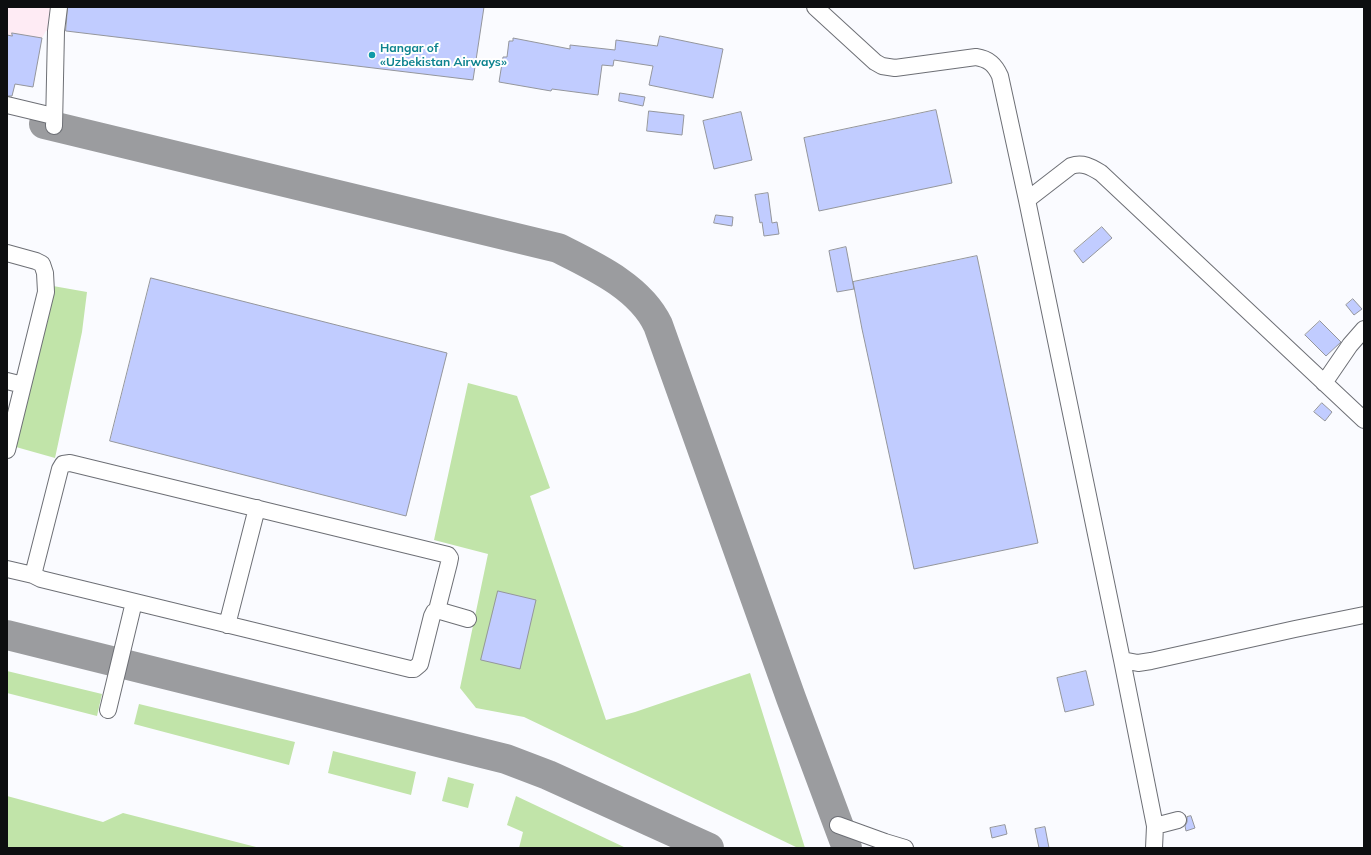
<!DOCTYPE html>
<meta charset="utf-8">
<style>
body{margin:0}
#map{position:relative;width:1371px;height:855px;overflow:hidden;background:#fafbff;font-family:Mulish,sans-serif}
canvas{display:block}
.frame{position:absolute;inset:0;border:8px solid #0d0e10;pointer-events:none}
</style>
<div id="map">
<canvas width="1371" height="855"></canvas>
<div class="frame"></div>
</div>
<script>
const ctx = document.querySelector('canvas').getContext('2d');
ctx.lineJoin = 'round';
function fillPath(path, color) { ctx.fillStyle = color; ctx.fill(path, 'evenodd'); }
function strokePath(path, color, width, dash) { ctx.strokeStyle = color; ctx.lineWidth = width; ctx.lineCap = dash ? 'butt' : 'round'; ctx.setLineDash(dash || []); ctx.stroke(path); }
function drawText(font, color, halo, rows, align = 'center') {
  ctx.font = font + ' Mulish,sans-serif'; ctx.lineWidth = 4; ctx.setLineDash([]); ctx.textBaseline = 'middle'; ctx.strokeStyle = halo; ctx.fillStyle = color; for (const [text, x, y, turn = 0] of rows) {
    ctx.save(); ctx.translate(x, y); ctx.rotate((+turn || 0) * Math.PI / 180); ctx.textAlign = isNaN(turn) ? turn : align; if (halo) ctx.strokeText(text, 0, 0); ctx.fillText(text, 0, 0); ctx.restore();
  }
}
fillPath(new Path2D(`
 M7 7H66L60 30 46 31 42 38 33 87 15 84 7 86Z`), '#feebf4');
fillPath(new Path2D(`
 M53 286 87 292 82 332 55 458 16 447Z
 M468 383 517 396 550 488 530 496 606 720 635 712 750 673 805 848H798L524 717 476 708 460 688 488 554 434 540Z
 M7 671 102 694 97 716 7 693Z
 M139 704 295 742 289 765 134 724Z
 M333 751 416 772 411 795 328 773Z
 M448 777 474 784 468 808 442 801Z
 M7 796 103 822 123 813 260 848H7Z
 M516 796 626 848H519L523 832 507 825Z`), '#c1e4a9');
strokePath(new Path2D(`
 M44 124 558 248C594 266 640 287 658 325L791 698 847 848
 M7 635 506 759 548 775 709 848`), '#9b9c9f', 30);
const building = new Path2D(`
 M68 7H484L473 80 66 31Z
 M12 33 42 38 33 87 15 84 12 96H7V35L12 36Z
 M660 36 723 49 713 98 649 85 653 66 614 60 613 66 602 65 598 95 552 89 551 91 499 82 503 57H507L509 41H513V38L570 49V45L615 50 616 40 657 46Z
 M620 93 645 97 643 106 619 101Z
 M936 110 952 183 819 211 804 138Z
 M649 111 684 115 682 135 647 131Z
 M741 112 752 160 714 169 703 121Z
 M768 193 772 223 777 222 779 234 764 236 762 222 760 223 755 195Z
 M716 215 733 217 732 226 714 223Z
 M1102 227 1112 238 1083 263 1074 251Z
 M846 247 854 289 837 292 829 251Z
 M977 256 1038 543 914 569 862 329 853 282Z
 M151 278 447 353 406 516 110 441Z
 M1353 299 1362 309 1354 315 1346 305Z
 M1320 321 1341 342 1326 356 1305 335Z
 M1322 403 1332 412 1325 421 1314 412Z
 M498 591 536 600 520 669 481 660Z
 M1086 671 1094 705 1065 712 1057 678Z
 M1191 816 1195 828 1186 831 1185 826 1187 822V817Z
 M1005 825 1007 834 992 838 990 828Z
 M1045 827 1049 848H1039L1035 829Z`);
fillPath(building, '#c1ccff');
strokePath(building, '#94969c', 1);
const minor = new Path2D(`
 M815 7 875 62 882 66 895 68 976 57C989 59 995 65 1000 76L1027 200 1122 660 1155 826 1154 848
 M7 105 53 116
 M54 126 56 31 59 7
 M1027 200 1071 166C1083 162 1091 167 1101 173L1364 420
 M7 253 36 261 42 264 45 273 46 292 7 450
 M7 381 23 385
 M1324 383 1350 345 1364 329
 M7 569 33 575 60 469 63 464 70 463 448 555 450 558 449 563 437 610 468 619
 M33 575 41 579 410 669H414L420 664 432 616 434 612 437 610
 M227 625 257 508
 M1122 660 1138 663 1151 661 1295 629 1364 615
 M108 710 134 602
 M838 825 885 842 905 848
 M1155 826 1178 820`);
strokePath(minor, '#6d6f75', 18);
strokePath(minor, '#fff', 16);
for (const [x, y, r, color] of [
 [372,55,4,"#0f9aa8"]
]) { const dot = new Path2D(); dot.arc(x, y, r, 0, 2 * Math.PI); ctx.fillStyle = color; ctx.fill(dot); strokePath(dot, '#fff', 1.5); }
drawText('bold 12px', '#0d838f', '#fff', [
 ["Hangar of",380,48],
 ["«Uzbekistan Airways»",380,62]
], 'left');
</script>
